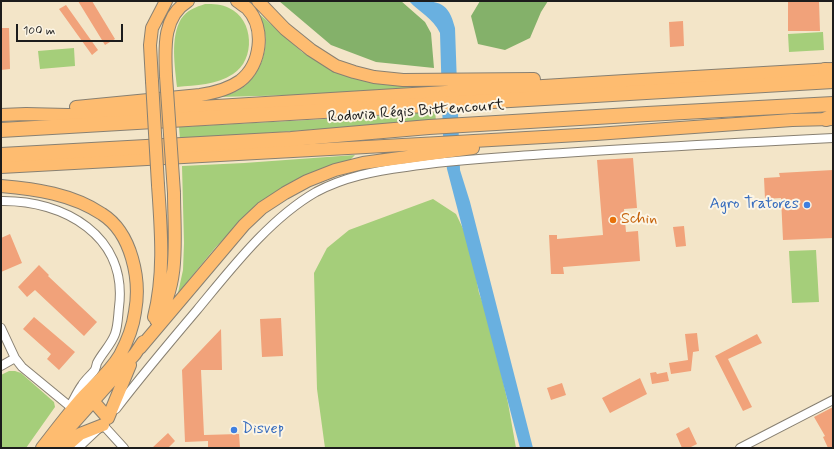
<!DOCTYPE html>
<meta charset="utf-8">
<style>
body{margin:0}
#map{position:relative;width:834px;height:449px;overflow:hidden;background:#f3e5c8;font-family:Mynerve,sans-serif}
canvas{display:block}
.frame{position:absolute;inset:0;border:2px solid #1c1c1c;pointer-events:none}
.scale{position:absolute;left:16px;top:24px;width:107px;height:18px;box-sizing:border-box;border:2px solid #1c1c1c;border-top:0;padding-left:5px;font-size:12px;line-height:14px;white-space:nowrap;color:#1c1c1c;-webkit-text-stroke:3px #fcf5e5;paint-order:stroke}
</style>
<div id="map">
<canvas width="834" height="449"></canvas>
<div class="frame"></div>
<div class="scale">100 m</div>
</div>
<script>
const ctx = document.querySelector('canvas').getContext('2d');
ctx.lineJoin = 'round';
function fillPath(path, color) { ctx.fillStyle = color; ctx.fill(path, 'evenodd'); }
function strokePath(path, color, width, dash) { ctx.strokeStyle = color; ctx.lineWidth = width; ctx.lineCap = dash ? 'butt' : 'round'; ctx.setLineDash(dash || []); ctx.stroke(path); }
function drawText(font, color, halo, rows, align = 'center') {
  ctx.font = font + ' Mynerve,sans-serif'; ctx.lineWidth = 4; ctx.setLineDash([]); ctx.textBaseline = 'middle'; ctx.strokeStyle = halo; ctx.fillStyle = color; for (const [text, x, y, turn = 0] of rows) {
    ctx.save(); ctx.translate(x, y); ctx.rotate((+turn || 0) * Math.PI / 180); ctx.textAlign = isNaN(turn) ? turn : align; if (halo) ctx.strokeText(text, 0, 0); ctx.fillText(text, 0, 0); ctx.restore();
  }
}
fillPath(new Path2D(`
 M205 4C213 4 222 4 229 8 254 19 256 60 233 74 216 85 196 85 177 87 175 66 170 38 181 19 187 10 196 7 205 4Z
 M256 11 302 52 326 66 377 82 420 87 298 95 219 97C225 95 231 94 237 91 258 80 270 52 264 28 262 22 258 17 256 11Z
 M823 32 824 50 789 52 788 34Z
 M74 48 75 66 40 69 38 51Z
 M435 111 436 121 180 139 179 127 381 116Z
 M355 155 349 161 235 227 215 248 178 293 183 270 184 243 182 166 244 163Z
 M433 199 456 214 468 239 474 266 479 293 489 320 508 403 516 448H325L317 389 314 273 327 248 349 230Z
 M816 250 819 302 792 303 789 251Z
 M9 371H15L21 373 54 402 55 407 26 448H1V375Z`), '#a5ce7a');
fillPath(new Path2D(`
 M279 1H401L425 22 431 33 434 68 376 62 331 45Z
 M480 1H548L541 12 530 38 505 50 478 44 471 16Z`), '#84b16a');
fillPath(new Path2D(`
 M409 1C438 1 448 0 455 28L460 170 470 202 533 448H520L447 169 443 135 440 33C433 18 419 12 409 1Z`), '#69b0e0');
fillPath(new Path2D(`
 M78 1H92L115 39 105 45Z
 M788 1H819L820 31H788Z
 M66 5 98 50 92 55 59 9Z
 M683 21 684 46 670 47 669 22Z
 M1 28H9L10 69 1 70Z
 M633 158 637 208 624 209 626 232 638 231 640 261 563 267 564 274H551L549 235H557V239L603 235 597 160Z
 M833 170V238L783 240 781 198 765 199 764 178 780 177 779 173Z
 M684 226 686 246 676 247 673 227Z
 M10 234 22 263 1 272V238Z
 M39 265 49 275 48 276 97 322 84 336 35 290 27 297 18 287Z
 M34 317 75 352 59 370 47 359 51 354 23 329Z
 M281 318 283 356 262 357 260 319Z
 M221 329 222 370H201L204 435 239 434 240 448H208V441L185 442 182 370Z
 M697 333 699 351 693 352 691 371 671 374 669 363 688 360 685 334Z
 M757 334 762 343 728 359 752 407 743 411 715 356Z
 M656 372 657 374 667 372 669 381 652 384 650 373Z
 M640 378 647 394 610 413 602 398Z
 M562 383 566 395 551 400 547 388Z
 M833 407V448H828L823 437 825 436 814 417Z
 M689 427 697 444 689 448H682L676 434Z
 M168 433 175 441 168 448H152Z`), '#f1a27a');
const street = new Path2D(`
 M1 201C64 200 128 236 119 307 118 316 118 326 115 334 111 345 102 353 97 363 96 366 96 369 94 371 90 376 85 380 82 385 77 392 74 399 70 406
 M1 328 15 358 22 367 73 409
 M1 366 15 358
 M116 409C142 375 169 343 197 310 231 269 269 219 316 192 344 177 375 171 406 167 449 160 491 158 533 155 633 148 733 143 833 138
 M103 425 124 448
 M78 448 98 429
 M740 448 833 400`);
const primary = new Path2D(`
 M258 1 285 29 311 50 336 66 354 72 374 77 403 80 534 79
 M166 76C165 49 162 17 188 1
 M152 81 150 45 152 28 166 1
 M76 107 200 95C213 93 229 89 240 81 261 65 266 28 247 8 244 6 240 3 237 1
 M1 115 26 114 68 115 135 111 625 81 833 69
 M1 167 439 143 596 134 792 120 833 119
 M1 186C36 189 72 194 102 214 132 233 141 280 135 312 133 327 127 342 120 355 110 372 95 384 82 398 68 414 55 431 42 448
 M154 317C165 274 161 229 158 185
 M156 320C181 284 174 234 174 193
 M140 348 244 225 262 208 285 193 307 181 335 170 363 163 473 148
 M86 398 93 401 108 418 130 365
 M54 445 135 354 143 342
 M64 448 80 434 103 425`);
const highway = new Path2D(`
 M825 70 833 71
 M826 119 833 117
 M1 130 833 81
 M1 155 291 139 429 127 647 114 833 104`);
strokePath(street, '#888072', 10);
strokePath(primary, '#888072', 14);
strokePath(highway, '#888072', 16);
strokePath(street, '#fff', 8);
strokePath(primary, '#febc70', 12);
strokePath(highway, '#febc70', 14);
const primaryBridge = new Path2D(`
 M166 76 174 193
 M152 81 158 185`);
strokePath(primaryBridge, '#888072', 14, []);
strokePath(primaryBridge, '#febc70', 12);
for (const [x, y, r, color] of [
 [807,205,4,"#3f7fe0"],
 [613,220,4,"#e8710a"],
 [234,430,4,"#3f7fe0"]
]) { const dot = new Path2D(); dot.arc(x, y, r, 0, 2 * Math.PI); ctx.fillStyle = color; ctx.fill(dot); strokePath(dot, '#fcf5e5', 1.5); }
drawText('16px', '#1c1c1c', '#fcf5e5', [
 ["Rodovia Régis Bittencourt",416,112,-4]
]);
drawText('16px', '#366cbe', '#fcf5e5', [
 ["Agro Tratores",799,205],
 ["Disvep",242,430,"left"]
], 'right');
drawText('16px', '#c56008', '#fcf5e5', [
 ["Schin",621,220]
], 'left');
</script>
